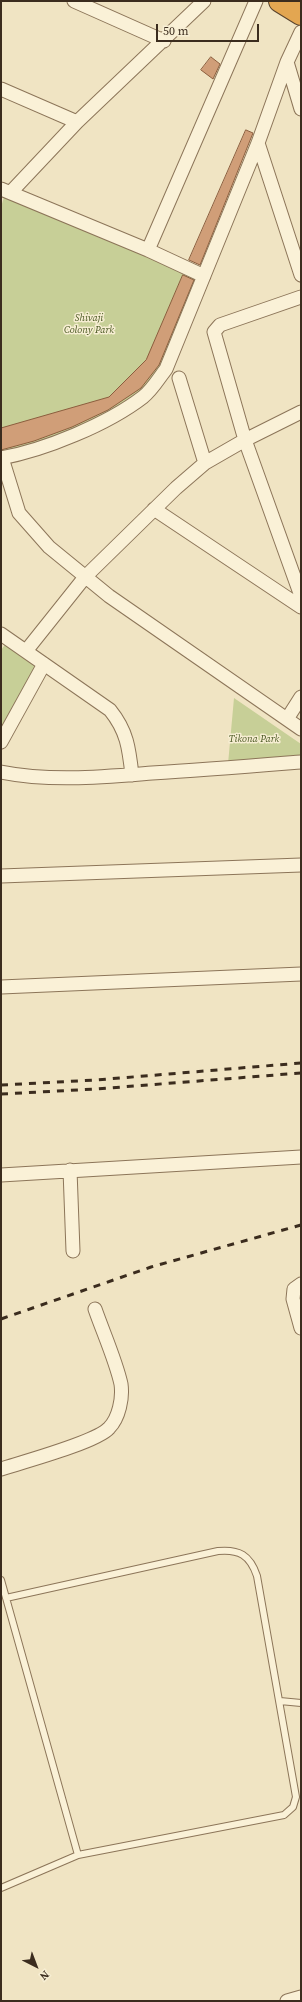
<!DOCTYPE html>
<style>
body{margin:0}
#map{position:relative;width:302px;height:2002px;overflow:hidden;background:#f0e4c3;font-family:"Source Serif 4",serif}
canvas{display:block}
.frame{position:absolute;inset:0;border:2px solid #3b2c1e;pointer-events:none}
.north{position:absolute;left:16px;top:1946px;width:40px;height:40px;-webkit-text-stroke:3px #f7eed3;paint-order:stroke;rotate:138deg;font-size:11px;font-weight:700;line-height:16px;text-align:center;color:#3b2c1e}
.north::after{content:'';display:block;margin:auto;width:14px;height:18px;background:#3b2c1e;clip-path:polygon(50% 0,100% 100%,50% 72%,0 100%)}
.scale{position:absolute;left:156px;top:24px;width:103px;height:18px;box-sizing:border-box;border:2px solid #3b2c1e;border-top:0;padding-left:5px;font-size:12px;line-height:14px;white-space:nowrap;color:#3b2c1e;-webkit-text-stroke:3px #f7eed3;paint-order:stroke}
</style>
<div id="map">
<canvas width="302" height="2002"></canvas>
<div class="frame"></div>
<div class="north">N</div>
<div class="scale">50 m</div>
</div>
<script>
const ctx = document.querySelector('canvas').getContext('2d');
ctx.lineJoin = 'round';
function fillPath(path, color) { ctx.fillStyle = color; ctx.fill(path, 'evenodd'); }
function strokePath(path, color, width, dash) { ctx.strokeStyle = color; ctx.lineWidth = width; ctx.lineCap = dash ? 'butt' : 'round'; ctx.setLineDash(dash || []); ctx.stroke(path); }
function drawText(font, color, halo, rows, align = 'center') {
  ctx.font = font + ' "Source Serif 4",serif'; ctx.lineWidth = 3; ctx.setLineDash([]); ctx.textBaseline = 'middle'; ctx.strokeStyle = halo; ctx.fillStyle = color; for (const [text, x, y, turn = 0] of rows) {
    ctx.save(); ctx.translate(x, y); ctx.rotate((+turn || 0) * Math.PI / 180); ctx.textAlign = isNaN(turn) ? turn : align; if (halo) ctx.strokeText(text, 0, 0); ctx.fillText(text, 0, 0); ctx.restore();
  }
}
fillPath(new Path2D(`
 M4 197 154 254 204 276 166 369 107 421 1 457V207Z
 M7 642 40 665 1 737V650Z
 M234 698 301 744V760L228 764Z`), '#c7cf97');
const building = new Path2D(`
 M211 57 220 64 213 79 201 70Z
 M246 130 253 133 200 265 189 260Z
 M183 275 194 280 159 365 141 388 108 410 72 427 34 441 1 450V428L109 397 146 360Z`);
fillPath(building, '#d09e78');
strokePath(building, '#8c5e3e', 1);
const lane = new Path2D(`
 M1 1580 78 1855
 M280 1701 301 1703
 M1 1888 78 1855 284 1815 293 1807 296 1797 257 1576C250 1555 239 1549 218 1551L6 1598`);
const street = new Path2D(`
 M74 1 164 41
 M287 62 301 109
 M1 89 77 122
 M258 143 301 275
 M1 189 148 250 204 276
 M11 192 77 122 204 1
 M148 250 256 1
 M301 297 220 325 214 332 245 440 301 596
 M179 378 205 463
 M1 458C45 450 108 424 143 397 152 390 159 378 166 369L258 143 287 62 301 32
 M2 458 19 513 49 547 109 596 301 729
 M154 509 301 607
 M1 634 110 710C127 731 129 748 132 775
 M26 651 85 577 176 488 205 463 245 440 301 412
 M287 719 301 697
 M1 742 44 664
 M1 772C51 782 102 777 152 773 202 770 251 766 301 762
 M1 876 301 865
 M1 987 301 974
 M70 1170 73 1251
 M1 1175 301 1157
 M301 1284 294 1289 293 1299 301 1328
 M1 1469C23 1462 97 1442 109 1428 119 1418 123 1398 121 1384 116 1361 103 1332 95 1309
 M287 2001 301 1997`);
const highway = new Path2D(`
 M280 1 301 14`);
strokePath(lane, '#8c7559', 8);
strokePath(street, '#8c7559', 15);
strokePath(highway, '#59432d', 24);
strokePath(lane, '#faf1d7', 6);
strokePath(street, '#faf1d7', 13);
strokePath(highway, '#e3a651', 22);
strokePath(new Path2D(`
 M1 1085 96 1080 301 1063
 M1 1094 96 1089 301 1073
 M1 1319 151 1267 301 1225`), '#3b2c1e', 3, [7, 7]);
drawText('italic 10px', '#4a5823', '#f7eed3', [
 ["Shivaji",89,318],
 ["Colony Park",89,330],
 ["Tikona Park",254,739]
]);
</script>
